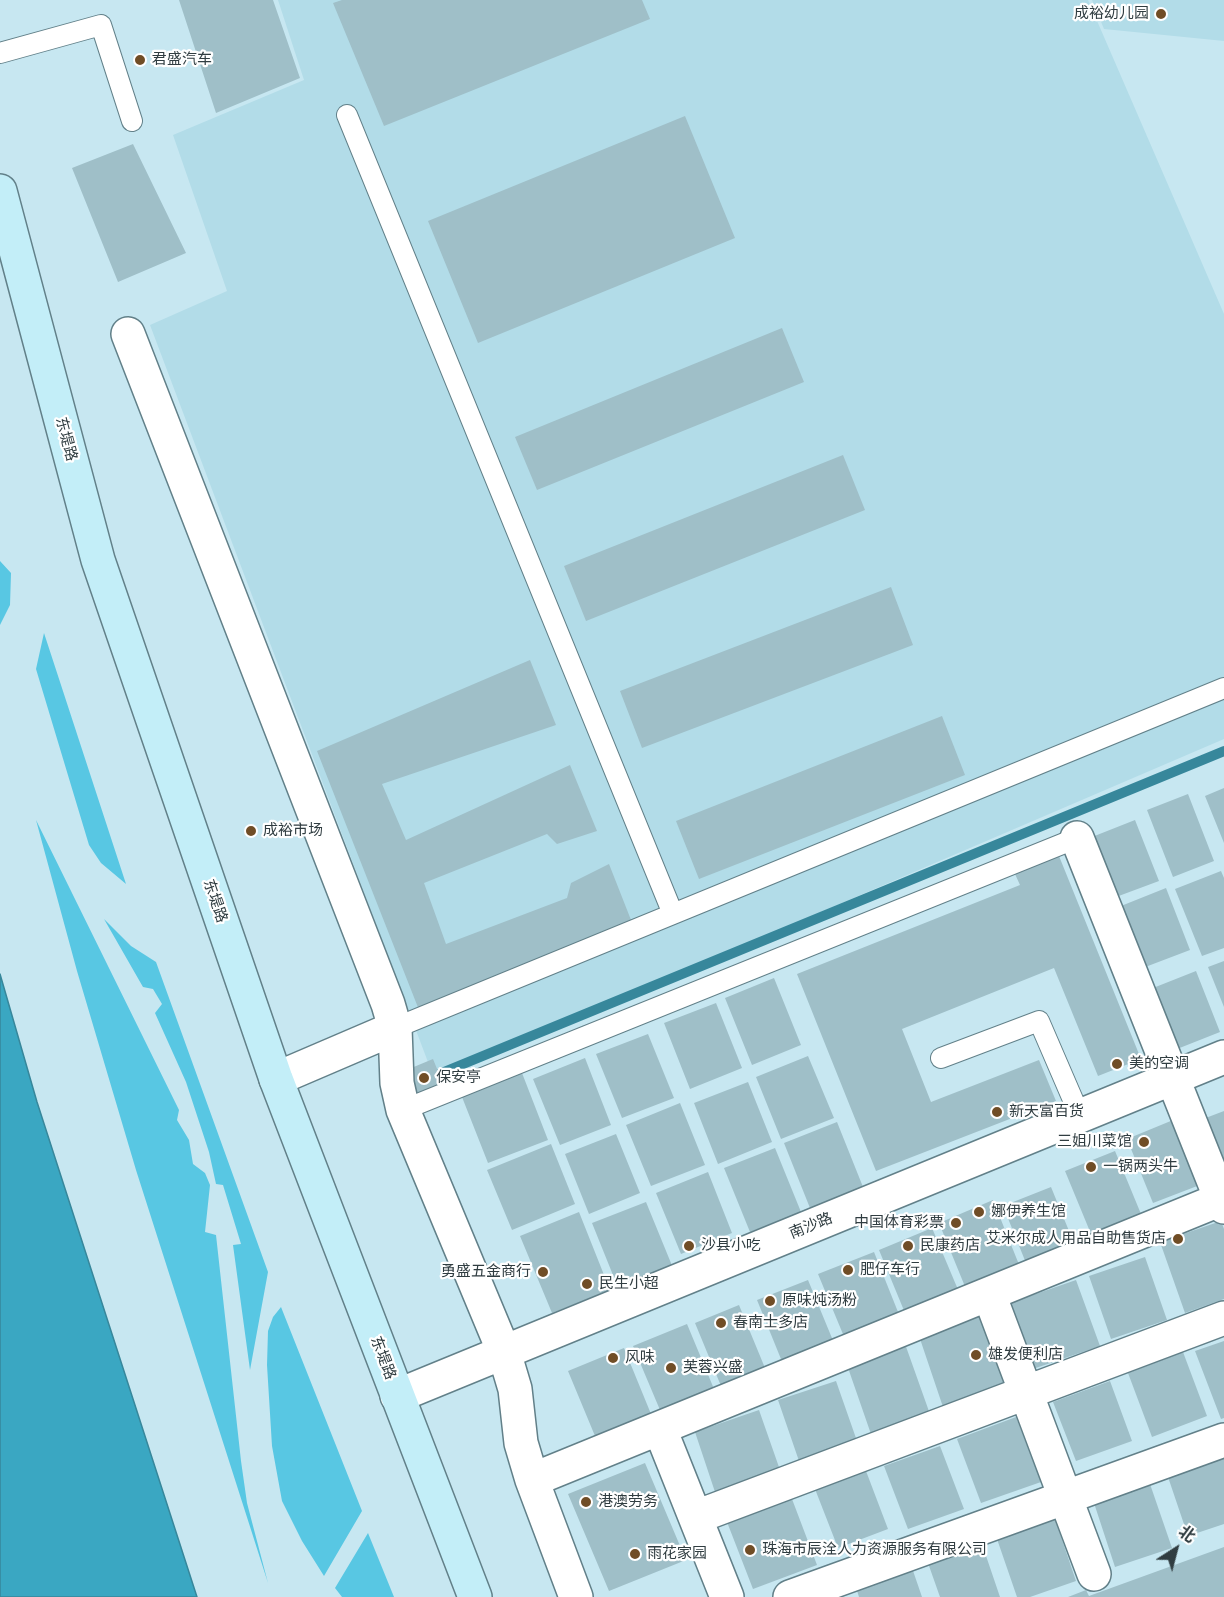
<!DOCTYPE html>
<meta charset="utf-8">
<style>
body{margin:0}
#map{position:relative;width:1224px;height:1597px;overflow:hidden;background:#c7e7f1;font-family:Figtree,"Noto Sans SC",sans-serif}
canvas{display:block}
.north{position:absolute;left:1146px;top:1519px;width:60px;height:60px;-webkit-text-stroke:4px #fff;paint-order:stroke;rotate:36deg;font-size:16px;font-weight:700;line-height:24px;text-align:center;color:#303d41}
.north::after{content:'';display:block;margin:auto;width:21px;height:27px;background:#303d41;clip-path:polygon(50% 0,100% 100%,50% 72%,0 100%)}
</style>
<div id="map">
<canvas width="1224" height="1597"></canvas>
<div class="north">北</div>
</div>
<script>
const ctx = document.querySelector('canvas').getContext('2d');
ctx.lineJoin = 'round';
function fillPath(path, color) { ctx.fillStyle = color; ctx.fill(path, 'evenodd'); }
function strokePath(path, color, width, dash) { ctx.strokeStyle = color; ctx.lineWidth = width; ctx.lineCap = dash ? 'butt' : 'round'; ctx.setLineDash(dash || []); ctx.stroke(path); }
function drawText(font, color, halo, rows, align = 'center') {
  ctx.font = font + ' Figtree,"Noto Sans SC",sans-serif'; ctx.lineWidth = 4.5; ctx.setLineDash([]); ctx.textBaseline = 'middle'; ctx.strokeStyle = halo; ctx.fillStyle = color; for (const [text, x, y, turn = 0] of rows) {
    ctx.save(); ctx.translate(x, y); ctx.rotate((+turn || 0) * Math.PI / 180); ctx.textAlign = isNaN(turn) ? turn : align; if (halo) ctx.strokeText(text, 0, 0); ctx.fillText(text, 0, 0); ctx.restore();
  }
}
fillPath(new Path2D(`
 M278 0H1088L1224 314V739L434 1078 150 325 227 291 173 135 304 80Z
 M1092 0H1224V41L1104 29Z`), '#b2dce8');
fillPath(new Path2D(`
 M0 561 11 573 10 605 0 625Z
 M44 633 126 884 101 863 89 845 36 669Z
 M36 820 179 1110 177 1120 189 1140 193 1164 205 1173 210 1185 205 1232 216 1235 241 1461 247 1503 268 1583 136 1170 77 971Z
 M104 919 131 946 156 962 268 1272 250 1370 233 1245 241 1244 223 1185 216 1184 209 1152 186 1082 155 1013 162 1004 153 989 143 987Z
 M281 1307 362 1511 324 1576 302 1541 282 1501 272 1446 267 1365 268 1331 273 1317Z
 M368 1533 394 1597H342L335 1588Z`), '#58c7e3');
const water = new Path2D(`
 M0 974 37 1102 197 1597H0Z`);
fillPath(water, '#3aa7c2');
strokePath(water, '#37879b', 1.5);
strokePath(new Path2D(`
 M439 1074 1224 751`), '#37879b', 10);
fillPath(new Path2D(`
 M179 0H273L300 78 216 113Z
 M342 0H642L650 19 384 126 333 3Z
 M685 116 735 238 478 343 428 221Z
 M133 144 186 253 118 282 72 168Z
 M782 328 804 382 537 490 515 437Z
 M843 455 865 510 586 621 564 566Z
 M891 587 913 645 642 748 620 691Z
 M530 660 556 725 382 784 406 840 570 765 597 831 557 844 547 834 424 883 446 944 567 898 571 883 609 864 631 920 419 1010 317 751Z
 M942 716 965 775 699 879 676 821Z
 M1224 788V843L1205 796Z
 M1188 794 1214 861 1173 877 1147 810Z
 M1135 820 1159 881 1116 897 1092 837Z
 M1059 856 1141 1059 1098 1076 1054 968 902 1029 931 1102 1039 1060 1056 1101 876 1171 797 974 1020 885 1015 874Z
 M1221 871 1224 878V948L1202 956 1175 889Z
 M1166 888 1190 950 1140 969 1116 908Z
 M1224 961V1007L1208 967Z
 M1196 971 1220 1032 1172 1051 1148 990Z
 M774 978 801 1045 752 1065 725 998Z
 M716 1003 742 1068 690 1089 664 1023Z
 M648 1034 674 1098 622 1118 596 1054Z
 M808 1056 834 1118 781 1139 756 1077Z
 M585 1058 611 1125 560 1145 533 1079Z
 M433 1059 444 1086 415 1098 404 1071Z
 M522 1073 548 1140 488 1163 462 1097Z
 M748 1082 772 1142 718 1164 694 1103Z
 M680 1103 705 1165 651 1186 626 1125Z
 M1224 1111V1171L1203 1119Z
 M1178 1118 1205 1183 1153 1203 1127 1139Z
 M837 1122 863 1187 810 1208 784 1143Z
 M616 1134 640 1193 589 1214 565 1154Z
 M551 1144 575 1204 512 1230 487 1170Z
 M775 1148 801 1212 750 1232 724 1168Z
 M1115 1151 1141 1214 1091 1234 1065 1171Z
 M708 1172 732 1233 681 1254 656 1193Z
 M1051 1187 1076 1248 1028 1268 1003 1206Z
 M993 1200 1020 1267 966 1289 939 1223Z
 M646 1202 673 1268 619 1290 592 1223Z
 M579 1212 610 1290 552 1313 520 1236Z
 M1221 1221 1224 1229V1299L1185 1313 1160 1242Z
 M932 1228 959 1292 905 1313 879 1250Z
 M874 1252 900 1317 845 1339 818 1274Z
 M1145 1257 1167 1320 1111 1339 1089 1276Z
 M808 1280 834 1343 783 1364 757 1300Z
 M1076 1280 1100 1346 1030 1370 1007 1304Z
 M739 1305 765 1368 721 1386 695 1323Z
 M980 1308 1007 1385 943 1407 917 1330Z
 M687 1324 714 1389 660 1410 633 1346Z
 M904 1341 931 1417 872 1437 846 1362Z
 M1224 1341V1418L1221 1419 1195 1351Z
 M624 1348 651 1414 595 1436 568 1371Z
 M1183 1352 1207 1416 1152 1437 1128 1373Z
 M836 1381 857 1441 799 1461 778 1400Z
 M1110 1381 1132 1441 1076 1461 1053 1402Z
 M759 1410 780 1470 715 1492 695 1432Z
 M1016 1417 1041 1482 981 1503 957 1439Z
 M940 1446 964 1509 908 1529 884 1466Z
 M1224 1458V1524L1188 1536 1168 1477Z
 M645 1463 686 1560 609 1591 568 1494Z
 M866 1471 888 1529 838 1548 815 1489Z
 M1150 1484 1172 1548 1115 1567 1094 1503Z
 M792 1499 817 1565 753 1589 727 1522Z
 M1055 1519 1076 1581 1030 1597H1017L997 1539Z
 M982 1544 1000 1597H940L928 1563Z
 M1224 1547V1597H1068L1086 1590 1089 1596Z
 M910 1562 922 1597H859L854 1581Z`), '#9fbfc8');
const lane = new Path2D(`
 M0 53 101 25 132 121
 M347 115 673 914
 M395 1028 1224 688
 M941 1058 1039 1021 1080 1116
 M403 1110 1077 838`);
const street = new Path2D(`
 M128 334 388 1004 395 1028 397 1083 403 1110 504 1352 515 1389 521 1443 532 1480 576 1597
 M1077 838 1224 1207
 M276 1079 395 1028
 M989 1294 1094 1574
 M397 1396 1224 1057
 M660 1429 727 1597
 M532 1480 1224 1198
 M696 1517 1224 1318
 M790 1597 1224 1440`);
const secondary = new Path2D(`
 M0 191 98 560 276 1079 475 1597`);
strokePath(lane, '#628089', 22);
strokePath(street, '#628089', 36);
strokePath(secondary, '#628089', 36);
strokePath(lane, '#fff', 20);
strokePath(street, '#fff', 33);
strokePath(secondary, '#c3eef8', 33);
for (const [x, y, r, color] of [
 [1161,14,6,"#704d26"],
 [140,60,6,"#704d26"],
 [251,831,6,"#704d26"],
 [1117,1064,6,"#704d26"],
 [424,1078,6,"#704d26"],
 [997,1112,6,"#704d26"],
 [1144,1142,6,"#704d26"],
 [1091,1167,6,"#704d26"],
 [979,1212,6,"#704d26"],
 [956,1223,6,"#704d26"],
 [1178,1239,6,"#704d26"],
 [689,1246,6,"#704d26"],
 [908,1246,6,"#704d26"],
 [848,1270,6,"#704d26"],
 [543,1272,6,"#704d26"],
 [587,1284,6,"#704d26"],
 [770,1301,6,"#704d26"],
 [721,1323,6,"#704d26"],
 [976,1355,6,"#704d26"],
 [613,1358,6,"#704d26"],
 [671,1368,6,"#704d26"],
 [586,1502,6,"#704d26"],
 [750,1550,6,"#704d26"],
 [635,1554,6,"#704d26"]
]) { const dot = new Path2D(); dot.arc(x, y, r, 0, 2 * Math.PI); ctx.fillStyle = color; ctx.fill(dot); strokePath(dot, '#fff', 2); }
drawText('15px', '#303d41', '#fff', [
 ["成裕幼儿园",1149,14,"right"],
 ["君盛汽车",152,60],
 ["成裕市场",263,831],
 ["美的空调",1129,1064],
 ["保安亭",436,1078],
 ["新天富百货",1009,1112],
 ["三姐川菜馆",1132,1142,"right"],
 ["一锅两头牛",1103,1167],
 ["娜伊养生馆",991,1212],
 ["中国体育彩票",944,1223,"right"],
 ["艾米尔成人用品自助售货店",1166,1239,"right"],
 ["沙县小吃",701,1246],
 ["民康药店",920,1246],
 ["肥仔车行",860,1270],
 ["勇盛五金商行",531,1272,"right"],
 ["民生小超",599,1284],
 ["原味炖汤粉",782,1301],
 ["春南士多店",733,1323],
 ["雄发便利店",988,1355],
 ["风味",625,1358],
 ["芙蓉兴盛",683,1368],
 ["港澳劳务",598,1502],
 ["珠海市辰洤人力资源服务有限公司",762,1550],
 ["雨花家园",647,1554]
], 'left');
drawText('15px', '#303d41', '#fff', [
 ["东堤路",66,439,75],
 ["东堤路",215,901,71],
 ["南沙路",811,1226,-22],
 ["东堤路",383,1358,69]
]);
</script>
